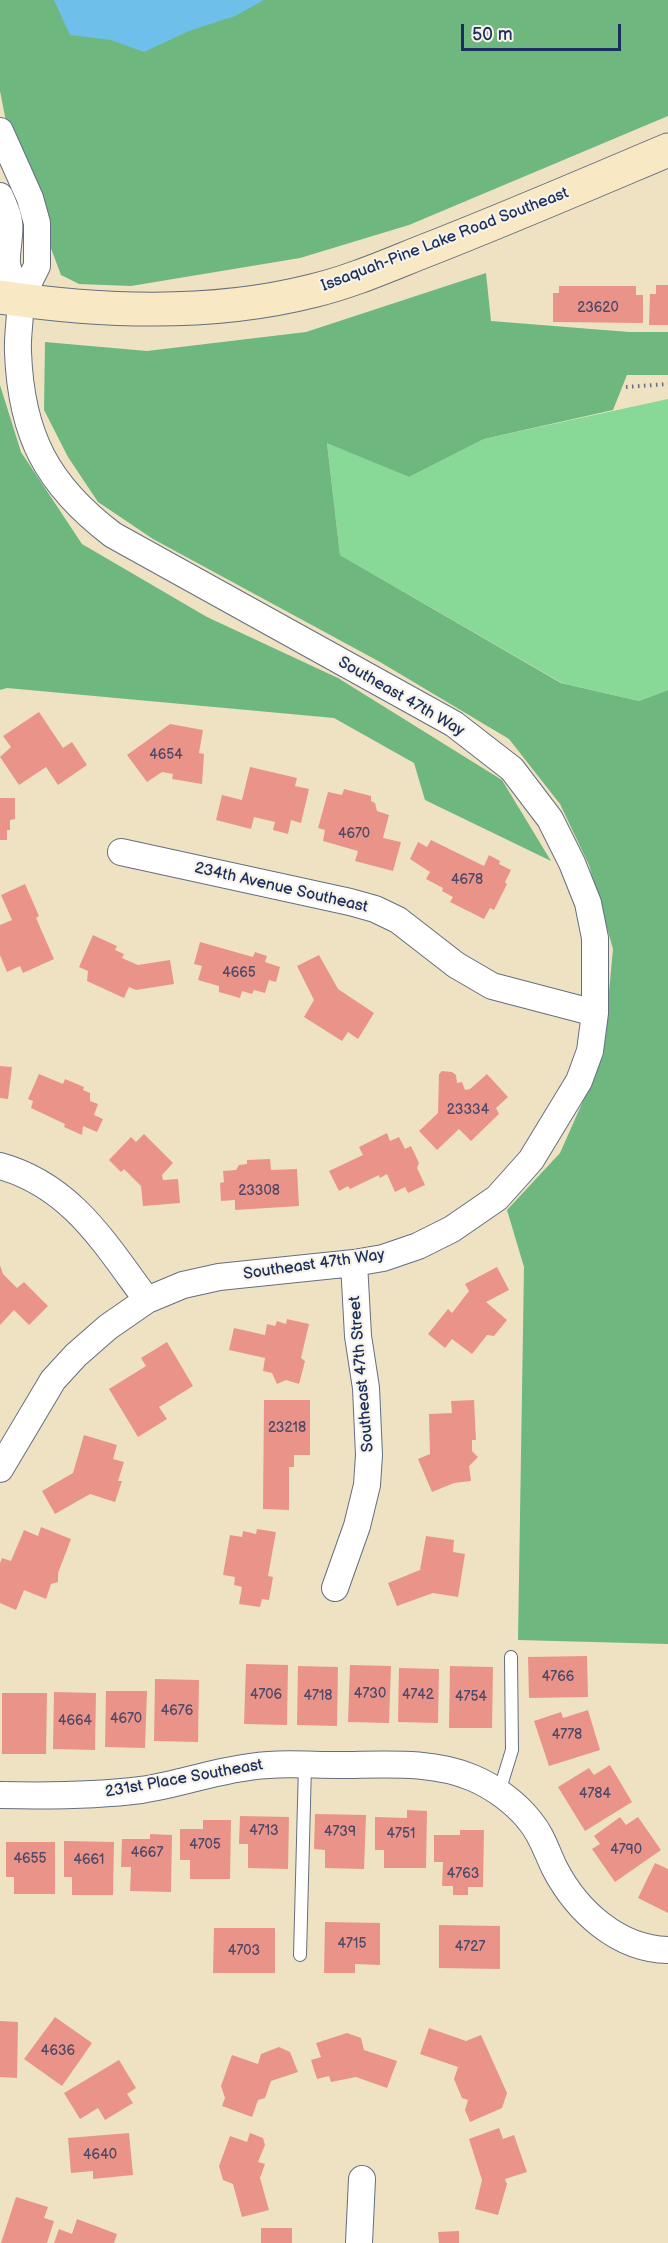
<!DOCTYPE html>
<style>
body{margin:0}
#map{position:relative;width:668px;height:2243px;overflow:hidden;background:#eee2c3;font-family:"Balsamiq Sans",sans-serif}
canvas{display:block}
.scale{position:absolute;left:461px;top:24px;width:160px;height:27px;box-sizing:border-box;border:3px solid #1b2f5e;border-top:0;padding-left:8px;font-size:18px;line-height:21px;white-space:nowrap;color:#1b2f5e;-webkit-text-stroke:4px #f7f3e8;paint-order:stroke}
</style>
<div id="map">
<canvas width="668" height="2243"></canvas>
<div class="scale">50 m</div>
</div>
<script>
const ctx = document.querySelector('canvas').getContext('2d');
ctx.lineJoin = 'round';
function fillPath(path, color) { ctx.fillStyle = color; ctx.fill(path, 'evenodd'); }
function strokePath(path, color, width, dash) { ctx.strokeStyle = color; ctx.lineWidth = width; ctx.lineCap = dash ? 'butt' : 'round'; ctx.setLineDash(dash || []); ctx.stroke(path); }
function drawText(font, color, halo, rows, align = 'center') {
  ctx.font = font + ' "Balsamiq Sans",sans-serif'; ctx.lineWidth = 4.5; ctx.setLineDash([]); ctx.textBaseline = 'middle'; ctx.strokeStyle = halo; ctx.fillStyle = color; for (const [text, x, y, turn = 0] of rows) {
    ctx.save(); ctx.translate(x, y); ctx.rotate((+turn || 0) * Math.PI / 180); ctx.textAlign = isNaN(turn) ? turn : align; if (halo) ctx.strokeText(text, 0, 0); ctx.fillText(text, 0, 0); ctx.restore();
  }
}
fillPath(new Path2D(`
 M668 399V690L639 701 562 683 340 555 327 442 409 477 484 439Z`), '#88d898');
fillPath(new Path2D(`
 M0 0H668V116L409 225 300 258 131 286 79 284 61 275 9 137 0 91Z
 M486 273 491 321 629 332H668V375H627L613 410 484 439 409 477 327 443 340 555 561 683 639 701 668 690V1644L518 1640 524 1267 507 1210 560 1153 603 1056 613 949 589 865 560 804 509 739 380 662 153 539 98 502 68 457 44 410 45 342 147 351 306 332Z
 M0 385 21 452 82 544 207 617 338 678 502 780 551 861 425 800 414 763 334 718 7 688 0 690Z`), '#6eb880');
fillPath(new Path2D(`
 M54 0H264L235 16 189 31 144 52 111 40 70 35Z`), '#6ebfea');
fillPath(new Path2D(`
 M656 285H668V325H649L650 294H656Z
 M559 286H636V295H643V323L553 322V293H559Z
 M39 712 63 748 72 742 87 765 58 785 46 767 19 785 0 757 11 747 3 736Z
 M170 724 203 730 199 753 204 754 202 784 172 779 173 774 162 772 147 782 127 755Z
 M250 767 297 778 295 786 309 789 301 823 291 820 288 834 273 830 275 822 254 817 251 829 216 820 222 795 242 800Z
 M344 789 371 796V801L375 803 377 811 389 815 383 838 401 842 393 871 355 861 358 851 323 841 325 830 318 828 328 792 342 795Z
 M0 798H15V819L10 820V830H7V840H0Z
 M431 840 484 866 489 855 500 861 499 864 511 870 505 882 507 884 494 910 490 908 484 919 450 902 453 897 442 891 443 888 426 879 430 872 410 859 418 842 427 847Z
 M25 884 39 916 36 918 54 959 23 973 20 966 7 972 0 955V925L12 920 1 895Z
 M93 935 117 946 115 950 124 954 122 958 138 965 170 960 174 984 136 990 129 987 124 998 87 981 88 971 79 967Z
 M200 942 253 957 255 952 267 956 265 962 280 967 276 982 269 980 265 993 254 990 252 994 242 991 240 998 219 992V986L198 980 202 966 194 964Z
 M319 955 338 989 374 1013 358 1039 348 1032 342 1041 304 1017 314 1000 297 966Z
 M0 1066 12 1067 8 1099 0 1098Z
 M442 1071 452 1072 456 1075 457 1083 462 1082 465 1090 470 1089 487 1074 508 1097 496 1108 499 1114 471 1141 459 1129 437 1150 419 1131 438 1113 439 1074Z
 M39 1074 63 1084 65 1079 84 1087 83 1090 90 1093V1101L98 1104 94 1115 103 1119 97 1132 83 1126 82 1135 64 1127 65 1124 31 1108 33 1101 28 1099Z
 M387 1133 390 1141 399 1137 405 1149 411 1146 419 1163 417 1168 425 1185 408 1193 405 1187 395 1192 387 1174 380 1178 379 1175 350 1189 348 1186 339 1191 329 1171 363 1155 359 1147Z
 M144 1134 173 1163 162 1175 163 1180 178 1179 180 1203 143 1206 141 1186 124 1169 121 1172 109 1160 131 1137 136 1142Z
 M270 1159 271 1170 297 1169 299 1206 235 1210V1200L221 1201 220 1183 224 1182 223 1171 236 1170 239 1165 247 1164V1160Z
 M0 1265 3 1274 17 1288 24 1282 48 1306 29 1325 14 1310 0 1325Z
 M497 1267 509 1290 486 1302 507 1320 494 1336 487 1335 472 1354 452 1339 445 1348 428 1334 448 1309 452 1313 469 1291 465 1284Z
 M287 1319 309 1324 301 1358 305 1361 299 1384 286 1380 277 1384 272 1373 263 1371 265 1358 229 1350 234 1328 265 1335 267 1324 275 1326 277 1321 286 1324Z
 M167 1342 193 1386 159 1407 167 1419 138 1437 109 1389 146 1366 141 1358Z
 M264 1400H310V1455H294V1467H289V1510L263 1509Z
 M474 1400 476 1440H472V1451L478 1457 469 1466 471 1481 454 1483 432 1492 418 1459 430 1454 429 1414 452 1413 451 1401Z
 M84 1435 117 1445 113 1459 124 1462 118 1481H122L115 1502 90 1494 55 1514 42 1491 73 1473Z
 M41 1527 71 1539 58 1573V1582L51 1584 46 1599 24 1590 16 1610 0 1603V1563L2 1558 11 1561 24 1530 38 1536Z
 M257 1529 276 1532 268 1576 273 1577 269 1600 262 1599 260 1607 239 1604 242 1587 234 1585 235 1577 223 1575 230 1535 242 1537 243 1531 256 1534Z
 M426 1536 454 1540 453 1552 465 1554 458 1597 433 1593 397 1606 388 1583 420 1570Z
 M587 1656 588 1697 529 1698 528 1657Z
 M246 1664 288 1665 287 1725 244 1724Z
 M350 1665 391 1666 389 1723 348 1722Z
 M298 1666 338 1667 337 1726 297 1725Z
 M450 1666 493 1667 492 1728H449Z
 M399 1668 439 1669 438 1723 398 1722Z
 M155 1679 199 1680 198 1742 154 1741Z
 M106 1691H147L145 1748 105 1747Z
 M54 1692 96 1693 95 1750 53 1749Z
 M2 1693H47L46 1754H2Z
 M588 1710 600 1750 549 1766 534 1721 561 1712 563 1718Z
 M610 1765 632 1802 585 1831 558 1787 589 1768 594 1775Z
 M407 1810 427 1811 426 1868H384V1850H375V1817L407 1818Z
 M315 1814 366 1815 364 1869 325 1868V1850L314 1849Z
 M240 1816 289 1817 288 1869 248 1868V1844H239Z
 M620 1817 626 1825 638 1817 661 1850 615 1882 592 1849 600 1844 594 1836Z
 M203 1820H231L230 1879H190V1860H180V1829H203Z
 M460 1830H484L483 1887H468V1895H453V1886H442L443 1862H434V1835H460Z
 M150 1834 172 1835 171 1892 130 1891 131 1867H121L122 1839H150Z
 M64 1841 114 1842 113 1895H72V1877H64Z
 M6 1842H55V1894H14V1877H6Z
 M655 1863 668 1869V1913L638 1898Z
 M325 1922 380 1923V1965L355 1964V1973H324Z
 M439 1925 500 1926V1969L439 1968Z
 M214 1928H275V1973H213Z
 M55 2017 92 2043 62 2086 24 2059Z
 M0 2021 18 2022 17 2078 0 2077Z
 M429 2028 466 2041 481 2035 507 2093 502 2108 470 2122 465 2110 468 2100 462 2098 454 2079 458 2067 420 2054Z
 M347 2033 361 2038 364 2050 397 2061 387 2088 356 2077 331 2082 329 2076 317 2079 311 2060 321 2057 316 2043Z
 M279 2047 290 2052 298 2072 271 2081 265 2098 258 2100 252 2117 222 2106 225 2098 221 2086 232 2055 258 2064 261 2054Z
 M119 2060 136 2088 127 2094 133 2103 105 2120 98 2108 80 2119 64 2093Z
 M499 2128 503 2139 514 2135 527 2172 505 2179 507 2184 498 2215 475 2209 482 2180 469 2139Z
 M129 2133 133 2175 93 2179V2171L71 2173 68 2138Z
 M250 2133 263 2138 265 2145 258 2162 265 2164 260 2178 269 2210 242 2217 233 2184 223 2180 219 2166 230 2136 247 2142Z
 M16 2197 48 2207 44 2218 54 2221 47 2243H1Z
 M77 2219 117 2234 114 2243H54L59 2229 72 2234Z
 M261 2228H292V2243H261Z
 M459 2231V2243H439L438 2232Z`), '#ea9489');
const lane = new Path2D(`
 M499 1792 512 1750 511 1657
 M300 1955 305 1765`);
const street = new Path2D(`
 M0 131 30 198 37 223V266L20 300
 M0 196C3 204 8 213 9 222 11 235 6 250 7 263 8 276 19 289 20 302 21 318 17 336 18 352 21 435 47 485 113 535L454 724 512 769 550 819 572 863 588 903 595 938V1013L590 1051 579 1081 531 1160 497 1198 452 1229 418 1246 383 1258 354 1263 219 1277 183 1285 147 1300 108 1327 76 1355 53 1380 0 1469
 M121 852 350 902 375 909 398 920 456 965 492 986 595 1013
 M0 1166C72 1186 105 1244 147 1300
 M335 1588 357 1526 367 1485 369 1455 366 1388 358 1336 354 1263
 M0 1795C47 1796 94 1796 141 1790 175 1785 209 1773 243 1768 274 1762 306 1765 338 1765 382 1765 431 1760 473 1778 494 1787 516 1803 530 1821 542 1835 547 1853 555 1869 577 1911 618 1949 668 1950
 M359 2243 362 2179`);
const secondary = new Path2D(`
 M0 297C101 312 213 316 312 291 354 281 393 263 432 248 511 217 590 183 668 150`);
strokePath(lane, '#656e81', 14);
strokePath(street, '#656e81', 28);
strokePath(secondary, '#656e81', 35);
strokePath(new Path2D(`
 M626 387 668 384`), '#656e81', 4, [1.5, 4.5]);
strokePath(lane, '#fff', 12);
strokePath(street, '#fff', 26);
strokePath(secondary, '#f8e8c3', 33);
drawText('14px', '#4f4869', null, [
 ["23620",598,308],
 ["4654",166,755],
 ["4670",354,834],
 ["4678",467,880],
 ["4665",239,973],
 ["23334",468,1110],
 ["23308",259,1191],
 ["23218",287,1428],
 ["4766",558,1677],
 ["4730",370,1694],
 ["4706",266,1695],
 ["4742",418,1695],
 ["4718",318,1696],
 ["4754",471,1697],
 ["4676",177,1711],
 ["4670",126,1719],
 ["4664",75,1721],
 ["4778",567,1735],
 ["4784",595,1794],
 ["4713",264,1831],
 ["4739",340,1832],
 ["4751",401,1834],
 ["4705",205,1845],
 ["4790",626,1850],
 ["4667",147,1853],
 ["4655",30,1859],
 ["4661",89,1860],
 ["4763",463,1874],
 ["4715",352,1944],
 ["4727",470,1947],
 ["4703",244,1951],
 ["4636",58,2051],
 ["4640",100,2155]
]);
drawText('16px', '#1b2f5e', '#f7f3e8', [
 ["Issaquah-Pine Lake Road Southeast",445,240,-21],
 ["Southeast 47th Way",401,697,30],
 ["234th Avenue Southeast",281,888,13],
 ["Southeast 47th Way",314,1265,-8],
 ["Southeast 47th Street",362,1374,-95],
 ["231st Place Southeast",184,1779,-10]
]);
</script>
